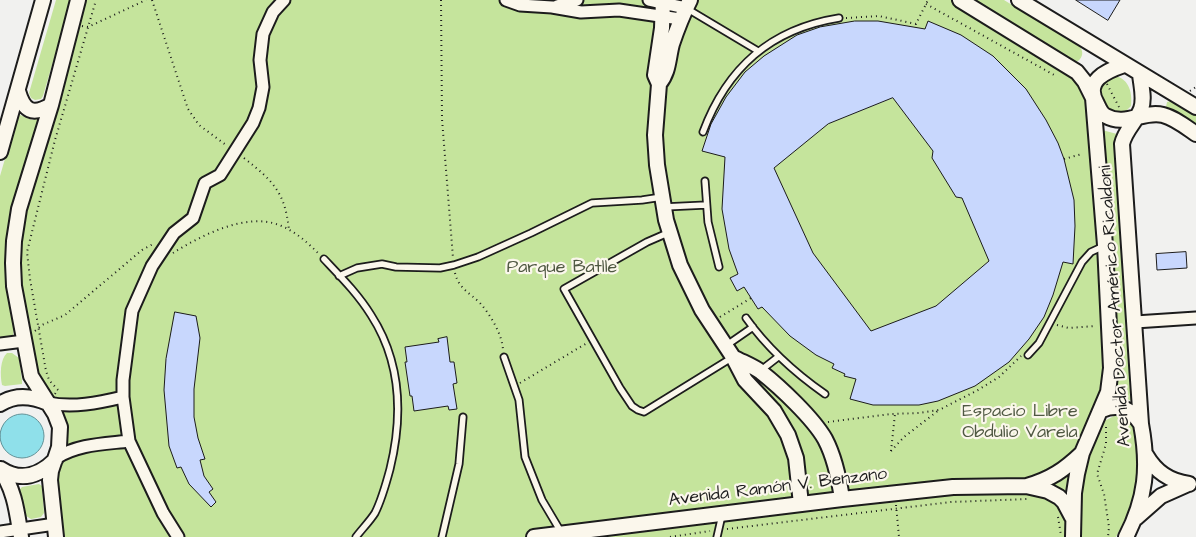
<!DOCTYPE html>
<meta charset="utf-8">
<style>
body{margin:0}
canvas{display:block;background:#f1f1ef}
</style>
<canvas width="1196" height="537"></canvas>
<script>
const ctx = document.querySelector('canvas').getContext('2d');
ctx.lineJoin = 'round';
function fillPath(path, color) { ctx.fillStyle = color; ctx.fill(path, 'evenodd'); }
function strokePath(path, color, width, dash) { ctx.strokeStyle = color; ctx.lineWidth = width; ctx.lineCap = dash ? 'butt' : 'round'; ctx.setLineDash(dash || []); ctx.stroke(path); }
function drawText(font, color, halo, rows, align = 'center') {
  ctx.font = font + ' "Architects Daughter",sans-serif'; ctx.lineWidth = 4.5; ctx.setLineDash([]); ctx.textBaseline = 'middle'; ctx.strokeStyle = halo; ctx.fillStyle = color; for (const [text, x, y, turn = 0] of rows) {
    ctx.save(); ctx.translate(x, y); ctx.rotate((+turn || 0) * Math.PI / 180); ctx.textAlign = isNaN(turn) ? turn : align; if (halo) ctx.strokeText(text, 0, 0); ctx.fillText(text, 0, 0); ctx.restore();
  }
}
fillPath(new Path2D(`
 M56 0H71L43 96 41 99 35 100 31 98 29 93Z
 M78 0H960L1085 82 1111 368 1090 432 1073 537H56L50 490 59 447 48 403 24 341 14 241Z
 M971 0H1004L1079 46C1084 51 1083 57 1078 61L1074 62Z
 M1112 76C1128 76 1133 92 1131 106L1123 114 1112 113C1099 100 1094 87 1112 76Z
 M1174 100 1196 113V128L1167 111 1166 107 1167 102Z
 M18 114 32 120 41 117 20 187 14 201 9 223 6 271 8 296 14 328 13 336 11 338 0 340V176Z
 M1102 130 1117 134 1116 144 1133 401 1113 397Z
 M7 353H12L19 358 22 381V384L5 386 2 385C0 375 0 359 7 353Z
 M1114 416C1120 416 1127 417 1131 423 1141 437 1137 481 1133 497 1129 511 1123 524 1116 537H1080L1079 506 1083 475 1088 455 1104 421Z
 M39 484 42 486 44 513 41 517 31 519 23 514 19 490 22 487Z`), '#c5e49c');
const water = new Path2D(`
 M0 436a22 22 0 1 1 44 0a22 22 0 1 1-44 0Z`);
fillPath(water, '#8fe0ea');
strokePath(water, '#619298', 1);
const building = new Path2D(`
 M1076 0H1120L1108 20Z
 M855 21H878L925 29 928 21 961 35 993 56 1026 89 1046 120 1058 143 1064 159 1074 200 1075 226 1073 264 1063 262 1053 295 1044 317 1029 339 1009 362 975 386 938 401 919 405H873L850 399 856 379 844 376 845 374 832 368 834 364 816 355 790 336 762 307 758 309 744 287 737 291 730 278 738 274 729 249 722 209 725 157 702 151 711 124 726 97 745 72 764 56 797 35 820 27ZM893 98 933 151 932 158 956 197 962 198 989 261 936 306 871 331 813 253 774 168 828 124Z
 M1186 252 1187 268 1157 270 1156 254Z
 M175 312 196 316 200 338 194 389V417L198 438 205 459 200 460 204 476 213 489 209 492 216 502 211 507 189 484 181 467 177 468 169 446 164 390 166 359Z
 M447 337 450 362H454L457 383 453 384 457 409 449 410 448 406 414 411 412 396H410L405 362H407L405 347 439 342 438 339Z`);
fillPath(building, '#c8d7fd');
strokePath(building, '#1c1c1c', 1);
const service = new Path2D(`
 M686 8 758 51
 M703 132C727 68 770 29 839 18
 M705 181 708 222 719 267
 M664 207 706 205
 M670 232 647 242 564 289 620 388 632 406 638 410 644 412 733 357
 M324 259C341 277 358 294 371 315 402 363 403 416 390 469 386 484 382 499 375 513 370 521 362 529 356 537
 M339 276 357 268 382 264 396 267 440 268 454 265 478 257 531 233 592 203 642 200 662 197
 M746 318C768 349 795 373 825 394
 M727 345 753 327
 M1028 355 1039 343 1082 262 1091 252 1104 246
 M504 357 519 400 525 457 542 500 561 532
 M760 371 778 357
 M442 537 459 464 463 417
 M717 537 722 515`);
const minor = new Path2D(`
 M506 0 520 5 552 7 581 12 619 10 680 19
 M649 0 686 8
 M557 6 577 0
 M1135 322 1196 318
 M0 344 24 341
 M48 403C73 408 98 403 123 397
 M56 458C78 444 104 444 129 441
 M0 532 55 524
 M178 537 163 513 129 441 123 397V380L132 311 152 266 174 233 193 218 205 183 220 175 253 123 259 108 263 87 260 60 263 34 273 12 284 0`);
const tertiary = new Path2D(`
 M663 0 662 28 655 75 659 84 655 135 657 165 666 220 680 265 702 310 733 357 745 380 774 411 788 435 796 458 801 504
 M960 0 1077 72 1085 82 1093 98 1105 245 1111 368 1108 392 1082 453 1077 474 1074 493 1073 537
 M1019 0 1196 107
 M1124 65C1106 71 1083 81 1097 104 1099 108 1101 114 1106 116 1125 127 1144 110 1163 115 1175 118 1186 127 1196 134
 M659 84C669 72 668 59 672 44 677 29 683 14 690 0
 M18 91C24 111 32 116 51 105
 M0 152 43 0
 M733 357C742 362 753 366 761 372 780 387 813 418 825 439 835 458 839 478 842 499
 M0 404C15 394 32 396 48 403
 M1102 410C1119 403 1131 409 1141 424
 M1146 455C1156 472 1169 481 1189 484
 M0 469C15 490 17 513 21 537
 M1 469C21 482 39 476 55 460
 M1027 486C1051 479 1064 470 1082 453
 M1136 518 1161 496 1188 484
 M56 537 50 480 51 471 59 447 60 427 55 414 31 376 14 286 13 263 14 241 19 209 51 105 78 0
 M534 537 842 499 953 487 1026 486 1048 491 1059 497 1064 502 1072 517
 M1126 537C1146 498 1149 467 1141 424L1122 144C1125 130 1136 122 1141 109 1145 99 1141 85 1140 74`);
strokePath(service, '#1c1c1c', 9);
strokePath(minor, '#1c1c1c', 15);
strokePath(tertiary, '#1c1c1c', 18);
strokePath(new Path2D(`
 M152 0 188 109 199 125 226 145
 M441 0 442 119 453 258
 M926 4 1056 76
 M846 18 879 16 916 24 928 0
 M82 26 88 27 146 0
 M1107 84 1120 109
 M1190 91 1196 87
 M244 158C273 181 285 192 289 230
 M1064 159 1082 154
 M173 253C200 236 246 212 279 225 295 231 307 242 319 254
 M455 273C459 289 469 292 480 303 491 316 501 332 503 349
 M720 317 751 298
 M1057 325 1069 328 1095 326
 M35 331 42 325 65 315 142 250 153 244
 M520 383 587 343
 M55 394 58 390 49 380 46 371 30 279 27 252 55 140 96 0
 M828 422 891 414 919 413 939 410 978 390 999 377 1021 356
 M1106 427V444L1097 474 1104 494 1109 527 1108 537
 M891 451 904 437 939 410
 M891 451 895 414
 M896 505 899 537
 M1058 517 1061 535
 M727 529 951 502 1028 499
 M670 537 710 531`), '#1c1c1c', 2, [1, 4]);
strokePath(service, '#fbf7ec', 5.5);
strokePath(minor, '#fbf7ec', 11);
strokePath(tertiary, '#fbf7ec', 14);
drawText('18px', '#4f5842', '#fbf7ec', [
 ["Parque Batlle",562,268],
 ["Espacio Libre",1020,412],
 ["Obdulio Varela",1020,433]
]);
drawText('18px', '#1c1c1c', '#fbf7ec', [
 ["Avenida Doctor Américo Ricaldoni",1116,306,-94],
 ["Avenida Ramón V. Benzano",778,488,-7]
]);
</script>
